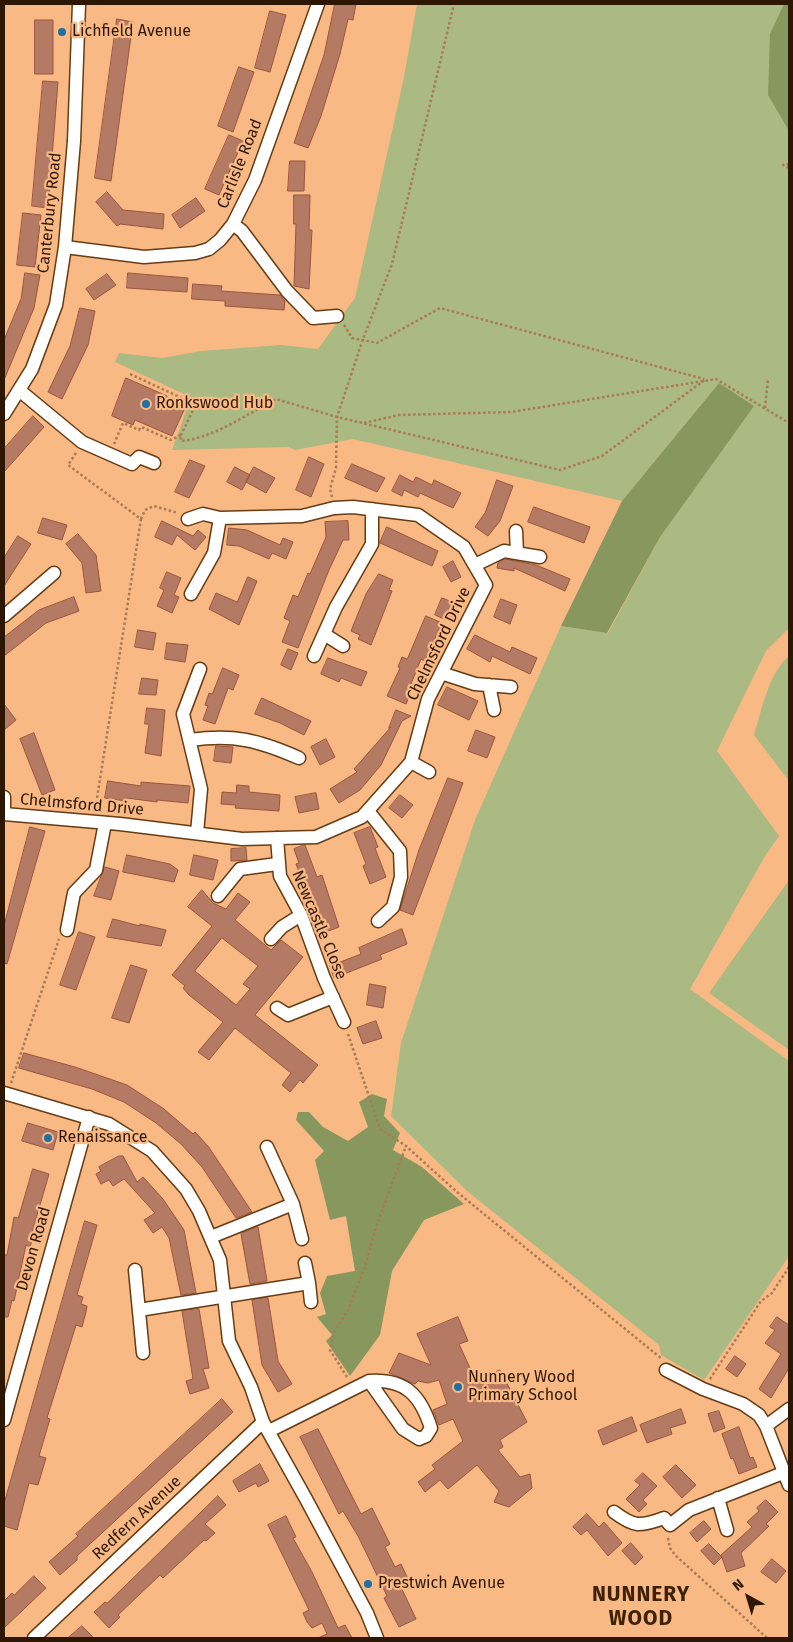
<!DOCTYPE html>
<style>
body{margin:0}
#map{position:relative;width:793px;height:1642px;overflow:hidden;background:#f8b984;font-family:"Fira Sans",sans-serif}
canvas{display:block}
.frame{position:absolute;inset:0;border:5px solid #2e1702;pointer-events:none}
.north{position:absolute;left:723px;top:1572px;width:50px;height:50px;-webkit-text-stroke:4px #f8b984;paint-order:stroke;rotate:321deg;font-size:14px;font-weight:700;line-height:20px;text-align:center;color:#2e1702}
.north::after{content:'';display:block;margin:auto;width:18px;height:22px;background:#2e1702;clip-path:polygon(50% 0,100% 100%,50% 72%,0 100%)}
</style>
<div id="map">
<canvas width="793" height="1642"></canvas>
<div class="frame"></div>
<div class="north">N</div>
</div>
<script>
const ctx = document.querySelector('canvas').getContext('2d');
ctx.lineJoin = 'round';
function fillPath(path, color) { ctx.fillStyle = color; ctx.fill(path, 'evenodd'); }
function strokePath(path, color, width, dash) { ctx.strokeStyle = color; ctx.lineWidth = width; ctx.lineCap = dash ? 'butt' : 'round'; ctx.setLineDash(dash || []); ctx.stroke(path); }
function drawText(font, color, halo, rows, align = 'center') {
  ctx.font = font + ' "Fira Sans",sans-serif'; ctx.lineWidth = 4.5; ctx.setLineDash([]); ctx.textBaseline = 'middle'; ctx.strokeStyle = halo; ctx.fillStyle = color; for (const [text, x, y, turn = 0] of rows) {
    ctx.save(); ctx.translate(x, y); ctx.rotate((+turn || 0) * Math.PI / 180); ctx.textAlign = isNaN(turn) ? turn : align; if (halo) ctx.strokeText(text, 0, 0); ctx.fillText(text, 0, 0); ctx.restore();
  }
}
fillPath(new Path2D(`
 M417 4H789V628L766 651 717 751 779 836 765 856 690 989 789 1061V1256L704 1380 661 1355 659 1345 467 1191 391 1116 401 1043 475 820 561 626 608 633 660 537 719 383 622 501 353 439 295 450 288 447 172 450 187 408 186 395 115 362 119 353 162 358 201 351 281 345 318 349 355 298 404 77Z
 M789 656V781L754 735C762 710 768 674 789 656Z
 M789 880V1050L709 993Z`), '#abb983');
fillPath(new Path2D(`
 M784 4H789V131L768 95 770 34Z
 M719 383 754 406 660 537 607 633 561 626 622 501Z
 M372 1094 387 1099 384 1116 400 1133 393 1150 422 1167 464 1204 424 1220 392 1271 380 1335 350 1376 326 1341 332 1335 317 1317 326 1314 320 1293 327 1276 355 1271 346 1216 330 1220 315 1160 324 1151 296 1120 298 1112H309L323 1127 348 1141 368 1127 359 1102Z`), '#88975e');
const building = new Path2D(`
 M335 4H356L353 20 348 19 340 54 321 116 308 148 294 143 324 55Z
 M270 11 286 15 270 72 255 68Z
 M117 19 133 22 111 181 95 178Z
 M35 20H53V74H35Z
 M239 67 254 72 233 132 218 126Z
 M43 81 58 82 48 208 32 206Z
 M229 135 243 141 219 195 205 189Z
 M290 161H305L304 191H288Z
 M107 192 123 210 164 214 163 229 120 224 117 226 96 202Z
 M294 195H310L309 230H312L309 289 294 286 296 224H294Z
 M196 198 205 211 180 228 172 215Z
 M23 213 41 215 35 267 17 265Z
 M25 273 40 275 34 308 4 380V340L21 299Z
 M128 273 188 278 187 292 127 288Z
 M107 274 116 285 94 300 86 289Z
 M193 284 222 286 221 291 280 295 285 301 284 310 225 306V301L192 299Z
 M80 308 95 311 88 345 62 399 48 392 70 346Z
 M126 378 167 396 166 400 185 408 172 436 135 420 133 425 112 416Z
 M33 416 44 427 4 472V449Z
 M309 457 324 464 311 497 296 490Z
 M190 460 205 466 189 498 175 492Z
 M352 464 385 478 377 492 345 478Z
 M235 467 250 475 242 490 227 482Z
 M254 467 275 478 266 493 246 482Z
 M400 475 413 482 416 477 432 485 434 480 461 493 453 508 420 493 418 497 404 490 402 496 392 491Z
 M497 480 513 486 500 521 488 536 475 527 485 513Z
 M534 507 590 527 584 543 528 522Z
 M43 518 67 525 62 540 38 533Z
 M162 521 193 536 198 530 206 537 195 550 177 535 172 545 155 537Z
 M348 521 349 540H343L329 570 298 648 282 642 290 621 284 618 293 595 298 597 308 573 310 574 326 537 325 522Z
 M387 527 438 551 432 566 380 543Z
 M229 528 247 530 280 545 283 538 293 542 286 559 272 553 269 559 239 546 227 545Z
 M78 534 96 555 101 591 86 593 82 563 66 544Z
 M18 536 31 544 4 586V558Z
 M505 559 536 565 570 579 565 591 514 568V571L497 568 498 563Z
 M453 561 461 577 451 582 443 567Z
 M167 572 181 578 174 595 179 597 172 613 157 606 164 590 160 588Z
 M379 574 393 580 389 590 392 591 371 645 358 639 360 635 351 631 366 594Z
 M248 577 257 581 239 625 209 609 216 593 237 602Z
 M74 597 79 611 46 623 4 656V637L39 610Z
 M442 598 458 604 451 622 435 615Z
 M501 599 517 605 510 624 494 617Z
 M426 616 442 623 425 661 421 659 411 684 414 686 406 704 387 696 400 668 398 667 402 657 407 659Z
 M138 630 156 633 153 650 135 647Z
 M475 635 510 652 512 647 537 658 530 674 492 656 490 662 467 649Z
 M167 643 188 645 185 662 165 659Z
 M288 649 298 653 291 670 281 665Z
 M328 658 367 672 361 686 341 678 339 682 321 674Z
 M223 668 239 675 233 690 228 688 215 724 203 720 208 706 205 705 209 693 212 694Z
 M142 678 158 680 156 695 139 694Z
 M447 687 478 701 469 720 438 705Z
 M262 698 311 721 304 735 280 723 255 714Z
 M4 704 16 720 4 730Z
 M147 708 165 710 161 756 145 753 149 724H145Z
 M396 710 411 716 402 721 381 765 360 790 339 803 330 789 357 772 354 769 391 727 389 728Z
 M476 730 495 737 487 758 468 751Z
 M34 733 55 790 42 795 20 739Z
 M326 739 335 757 320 765 311 747Z
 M216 746 233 747 231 763 214 761Z
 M448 778 463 783 413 915 400 910 419 850Z
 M108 781 141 786V782L190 786 188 803 157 800V802L127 798 126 801 105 798Z
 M237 785 249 786V792L280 795 279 811 235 808 236 805 221 804 222 792 236 793Z
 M316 793 319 809 299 813 295 797Z
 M400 795 413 805 402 818 389 808Z
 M30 827 45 831 7 964 4 963V926Z
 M370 827 378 847 375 848 386 877 370 884 363 866 366 864 354 833Z
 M305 845 317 877 322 875 339 927 323 933 296 864 299 863 294 849Z
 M246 848 247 860 231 861V849Z
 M127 855 170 864 178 870 174 882 123 872Z
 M194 855 218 860 213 880 190 875Z
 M105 867 119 871 111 900 94 896Z
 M202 890 213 903 226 909 238 893 250 902 235 920 271 950 281 940 303 957 255 1015 318 1065 303 1083 300 1080 290 1092 282 1085 291 1073 235 1028 209 1060 198 1052 223 1022 189 995 183 988 185 986 172 975 212 926 188 907ZM222 938 258 966 243 984 250 989 236 1005 195 971Z
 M113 919 140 926V924L166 930 161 946 107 937Z
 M402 929 407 944 380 955 382 959 334 978 330 966 361 954 359 948Z
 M79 932 95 937 76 990 60 985Z
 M131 965 147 970 129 1023 112 1018Z
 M370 984 386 987 383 1008 367 1005Z
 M376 1021 382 1038 363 1044 357 1028Z
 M24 1053 75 1067 127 1085 164 1109 193 1134 195 1132 208 1146 252 1212 236 1218 202 1167 181 1144 156 1123 124 1102 92 1089 19 1068Z
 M28 1123 58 1132 53 1150 22 1141Z
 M119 1156H123L137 1182 143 1177 163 1199 184 1230 196 1293 181 1295 169 1238 162 1227 153 1233 144 1220 155 1213 124 1179 113 1186 109 1180 101 1184 96 1174 101 1171 99 1167Z
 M33 1169 49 1174 31 1236H33L30 1247 26 1245 14 1301 12 1300 8 1317H4V1255H7L14 1217 18 1218Z
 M85 1221 97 1225 77 1295 83 1297 81 1304 87 1306 86 1312 82 1327 76 1325 47 1418 50 1419 39 1456 46 1458 38 1485 29 1483 17 1530 4 1526V1504Z
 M258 1227 267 1281 250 1284 241 1234Z
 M268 1298 278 1361 292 1384 278 1392 262 1365 252 1300Z
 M199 1309 209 1368 203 1369 209 1388 190 1394 186 1381 193 1379 182 1311Z
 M458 1317 468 1341 459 1344 475 1379 500 1370 527 1422 500 1440 503 1447 498 1450 520 1477 530 1474 532 1488 509 1507 494 1502 499 1491 477 1465 448 1489 440 1480 425 1492 418 1482 435 1469 432 1465 463 1441 453 1419 439 1425 433 1410 447 1404 439 1380 428 1383 418 1381 415 1384 389 1373 399 1353 431 1365 417 1334Z
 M777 1317 789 1325V1368L771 1398 759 1389 781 1354 765 1343 775 1330 770 1327Z
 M735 1356 746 1364 737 1377 726 1369Z
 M222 1399 233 1412 77 1556V1560L60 1575 49 1562 78 1536 76 1534Z
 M681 1409 686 1423 670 1428 672 1434 647 1443 640 1425Z
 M719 1411 725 1428 714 1432 708 1414Z
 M632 1417 637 1431 603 1445 598 1431Z
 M739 1427 750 1458 753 1457 757 1467 739 1474 733 1458 731 1459 722 1434Z
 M318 1429 361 1514 372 1508 390 1544 385 1547 395 1567 401 1564 408 1579 399 1583 416 1619 399 1627 384 1598 387 1596 358 1536 343 1511 339 1514 300 1437Z
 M260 1464 269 1481 258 1487 256 1483 239 1492 233 1481Z
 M676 1465 696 1485 682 1498 663 1477Z
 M643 1473 657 1486 643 1500 647 1504 639 1512 626 1499 640 1485 635 1481Z
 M218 1496 226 1505 205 1524 215 1533 206 1541 204 1540 163 1578 160 1575 118 1615 120 1617 109 1628 94 1612 105 1602 107 1603Z
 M766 1500 778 1512 766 1524 769 1526 741 1553 745 1566 727 1572 721 1555 752 1527 747 1522 759 1511 757 1508Z
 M587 1514 599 1527 604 1522 622 1543 608 1556 587 1530 581 1535 573 1527Z
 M286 1516 296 1537 293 1538 312 1572 338 1628 345 1625 352 1638H318L327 1634 322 1623 312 1628 307 1622 303 1613 309 1610 268 1525Z
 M704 1521 711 1529 697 1542 690 1533Z
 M631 1543 643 1557 635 1565 622 1551Z
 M709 1544 722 1557 714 1565 701 1551Z
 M772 1559 786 1571 776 1583 761 1572Z
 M34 1576 46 1588 4 1628V1601L12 1593 14 1595Z
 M82 1626 94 1638H68Z`);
fillPath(building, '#b57a64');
strokePath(building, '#9b553c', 1);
const minor = new Path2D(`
 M233 224 242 231 287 291 313 318 337 316
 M65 247 144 257 195 253 209 249 220 240 233 224 255 180 318 4
 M19 390 82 442 132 464 139 457 154 463
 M4 414 32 369 56 305 65 247 74 141 79 4
 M516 531 517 553
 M475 565 504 551 540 557
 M191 594 214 553 220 518
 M4 616 54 573
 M324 634 343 646
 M314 656 336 607 372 544V509
 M441 673 475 684 511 687
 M489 685 494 710
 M190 740C234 734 258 740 299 758
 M411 762 429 772
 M4 797V811
 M368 811 400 851 401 877 393 907 378 921
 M4 814 120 824 242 839 316 837 362 817 411 762 428 699 486 585 464 547 418 515 353 507 334 508 302 516 220 518 203 514 188 519
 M197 833 201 789 183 714 200 669
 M277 838 280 876 301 915 324 978 344 1022
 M218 896 240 869 277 864
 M67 930 74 893 96 870 105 823
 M271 939 282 927 301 915
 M277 1008 288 1015 333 997
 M4 1093 109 1124 152 1151 186 1189 199 1211 220 1260 229 1341 251 1387 263 1422 306 1499 367 1613 377 1638
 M267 1147 293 1204 302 1239
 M211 1237 293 1204
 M135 1270 143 1353
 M309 1283 311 1302
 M139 1310 309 1283 305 1263
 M666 1370 703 1389 743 1404 759 1415 766 1426 789 1485
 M4 1420 89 1117
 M766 1426 789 1409
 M269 1431 369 1381C405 1379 420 1394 431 1428L426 1436 419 1439 403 1429 369 1381
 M718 1498 727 1530
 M614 1512C634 1527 640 1527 664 1518L670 1525 689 1510 783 1473
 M34 1638 263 1422`);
strokePath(minor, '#673c13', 15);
strokePath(new Path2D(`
 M789 164 783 165 789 168
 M344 325 352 338 377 343 440 308 704 379
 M130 374 188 401 193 410 181 435
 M765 408 768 379
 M364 423 399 415 511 412 716 379 789 423
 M114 444 123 423 139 430 141 427 171 440 181 435V441C214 438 247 414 276 399L337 417 560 470 602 456 706 379
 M76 453 68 465 141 519 95 811
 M332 497 330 489 336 468 337 417 363 339 392 264 454 4
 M141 519 145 510 154 506 178 513
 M348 1034 380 1129 406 1146 457 1192 662 1359
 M11 1083 59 939
 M347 1377 330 1350 334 1332 348 1310 365 1267 377 1224 406 1146
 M710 1379 761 1301 772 1293 789 1267
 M668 1538 670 1548 675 1555 767 1638`), '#aa7a52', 2.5, [2.5, 2.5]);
strokePath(minor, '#fff', 12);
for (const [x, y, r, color] of [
 [62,32,5,"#1e71a2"],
 [146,404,5,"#1e71a2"],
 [48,1138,5,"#1e71a2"],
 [458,1387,5,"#1e71a2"],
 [368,1584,5,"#1e71a2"]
]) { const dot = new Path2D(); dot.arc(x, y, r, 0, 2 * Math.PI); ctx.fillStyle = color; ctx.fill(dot); strokePath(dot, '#f8b984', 2); }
drawText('16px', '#2e1702', '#f8b984', [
 ["Lichfield Avenue",72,32],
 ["Ronkswood Hub",156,404],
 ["Renaissance",58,1138],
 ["Nunnery Wood",468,1378],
 ["Primary School",468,1396],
 ["Prestwich Avenue",378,1584]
], 'left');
drawText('16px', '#2e1702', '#f8b984', [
 ["Carlisle Road",240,164,-68],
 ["Canterbury Road",50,213,-84],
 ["Chelmsford Drive",439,644,-64],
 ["Chelmsford Drive",82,805,5],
 ["Newcastle Close",319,925,67],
 ["Devon Road",34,1249,-74],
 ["Redfern Avenue",137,1518,-43]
]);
ctx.letterSpacing = '1px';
drawText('bold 21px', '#3f2205', '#f8b984', [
 ["NUNNERY",641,1595],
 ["WOOD",641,1619]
]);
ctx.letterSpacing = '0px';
</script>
